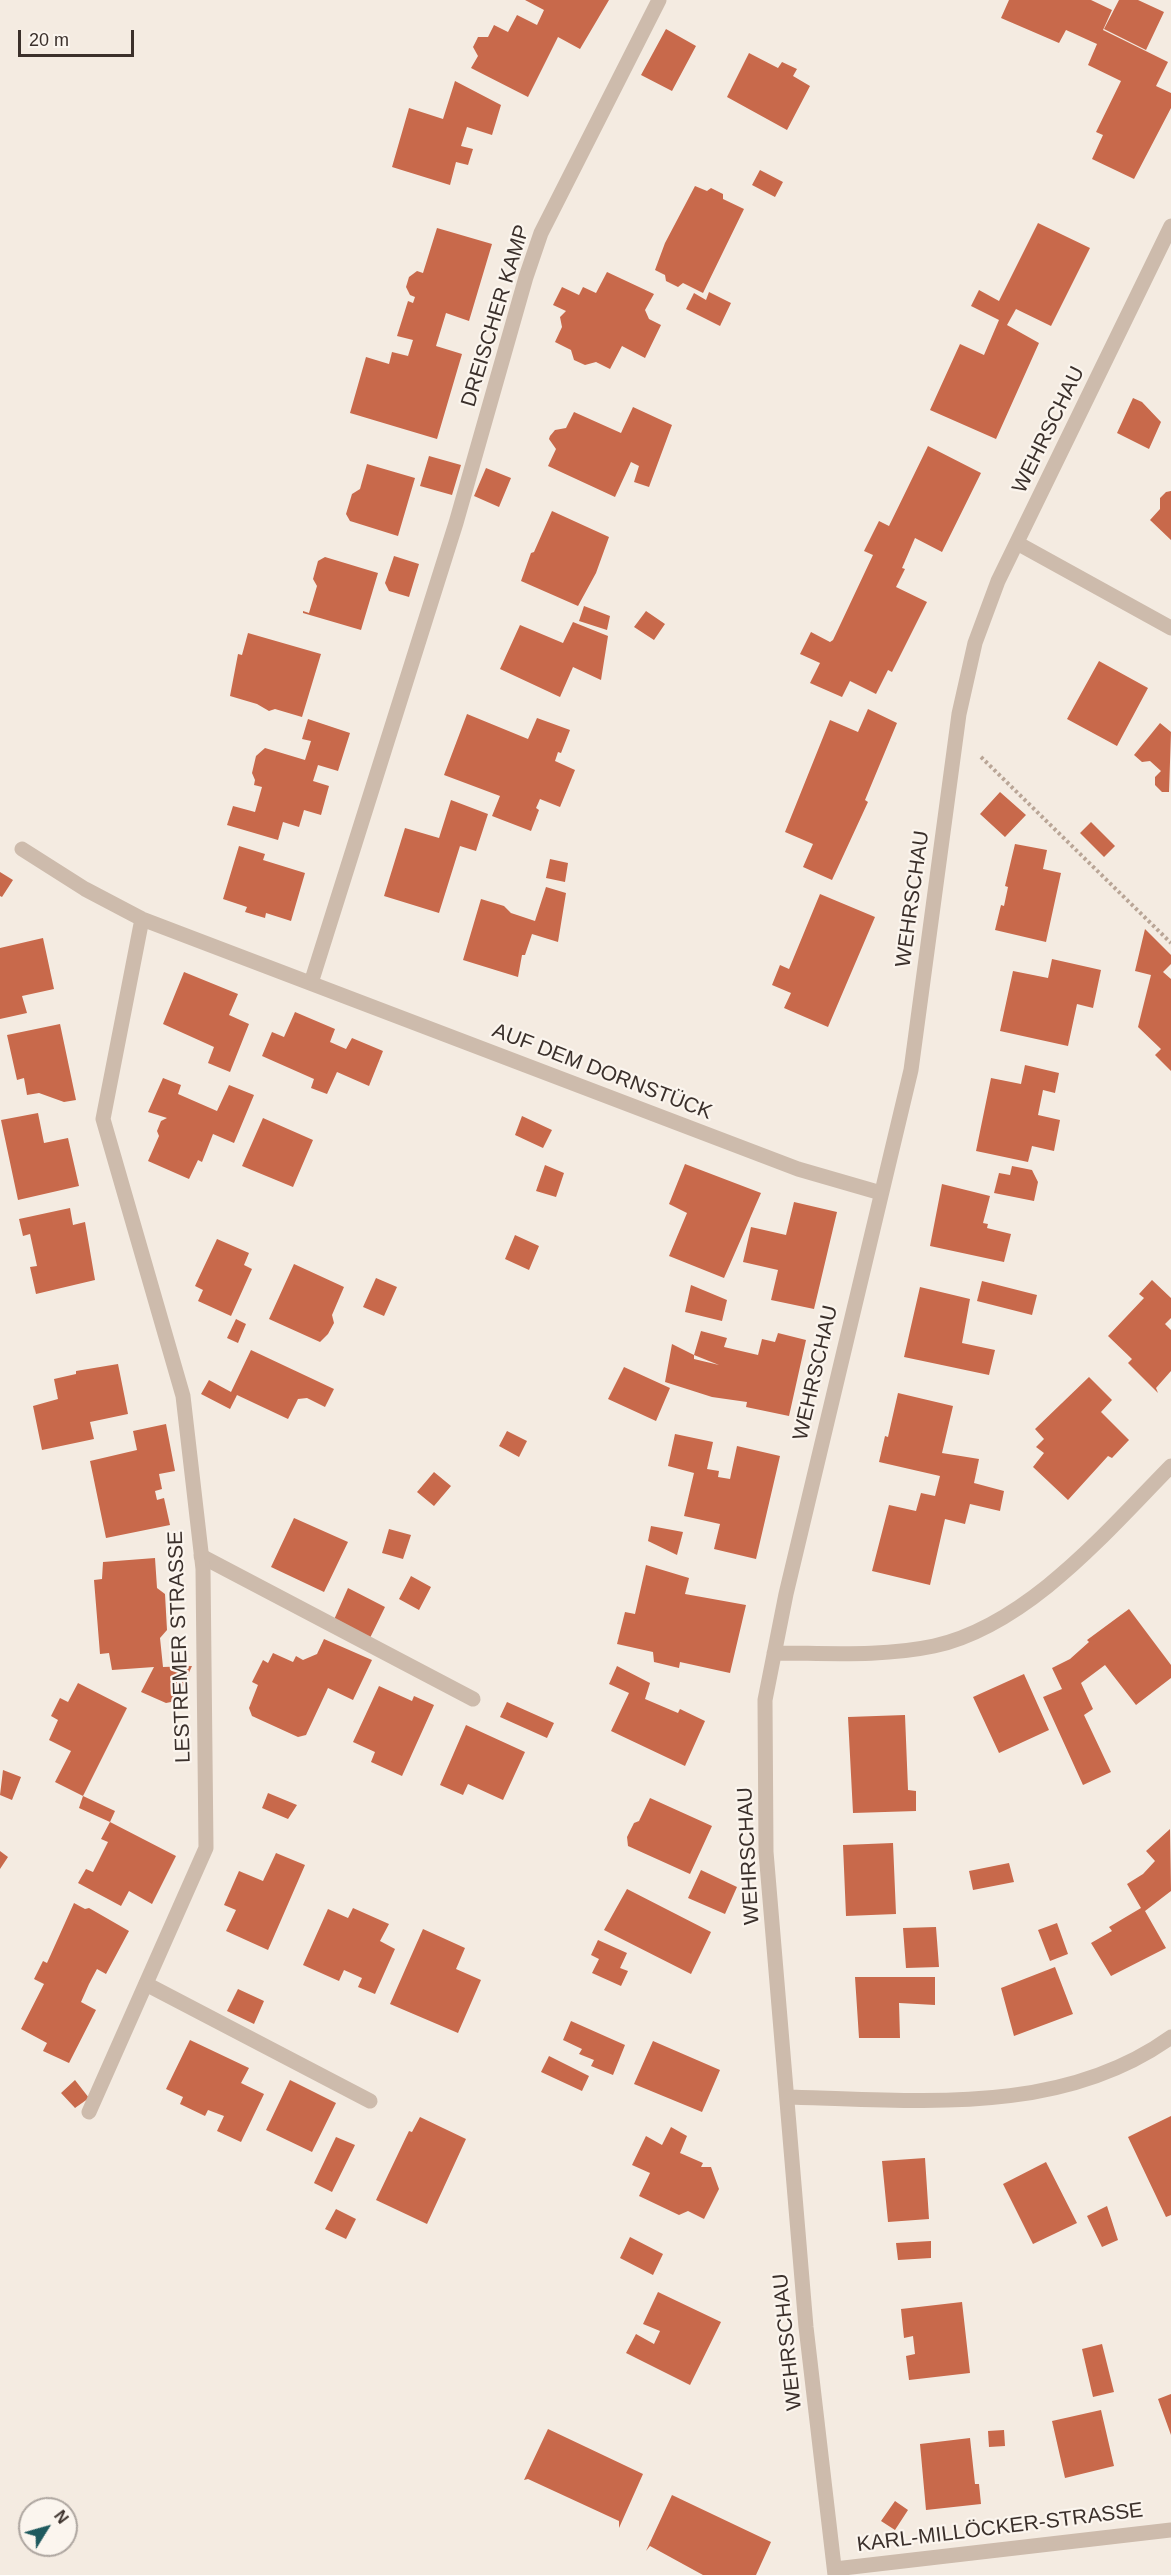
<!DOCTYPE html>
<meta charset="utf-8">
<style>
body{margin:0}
#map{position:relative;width:1171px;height:2575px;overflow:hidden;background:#f4ebe1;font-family:Arial,sans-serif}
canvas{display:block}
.north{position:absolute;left:18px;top:2497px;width:60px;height:60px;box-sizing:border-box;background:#fbf5ee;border:2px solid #aea6a0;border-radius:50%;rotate:53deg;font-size:16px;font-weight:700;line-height:24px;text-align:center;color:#3b302b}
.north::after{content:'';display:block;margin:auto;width:21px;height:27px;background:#1f5a5e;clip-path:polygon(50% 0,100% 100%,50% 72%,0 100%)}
.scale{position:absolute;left:18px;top:30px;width:116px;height:27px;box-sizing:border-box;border:3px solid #3b302b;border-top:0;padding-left:8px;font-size:18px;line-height:21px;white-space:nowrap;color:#3b302b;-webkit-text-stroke:4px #fbf5ee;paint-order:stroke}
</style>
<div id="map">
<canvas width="1171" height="2575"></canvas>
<div class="north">N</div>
<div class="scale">20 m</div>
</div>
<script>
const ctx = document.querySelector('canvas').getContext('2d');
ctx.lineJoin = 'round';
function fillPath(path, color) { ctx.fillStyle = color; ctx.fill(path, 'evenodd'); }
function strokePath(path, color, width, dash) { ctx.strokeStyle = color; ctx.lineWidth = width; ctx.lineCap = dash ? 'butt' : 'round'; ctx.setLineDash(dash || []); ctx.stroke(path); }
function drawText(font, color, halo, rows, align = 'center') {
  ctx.font = font + ' Arial,sans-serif'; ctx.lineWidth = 4.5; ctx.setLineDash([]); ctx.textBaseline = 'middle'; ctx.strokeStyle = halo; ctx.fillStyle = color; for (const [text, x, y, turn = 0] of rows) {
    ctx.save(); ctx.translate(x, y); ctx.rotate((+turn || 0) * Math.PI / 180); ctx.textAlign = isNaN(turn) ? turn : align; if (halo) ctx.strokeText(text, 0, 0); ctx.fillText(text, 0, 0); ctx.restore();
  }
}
fillPath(new Path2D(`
 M525 0H609L580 49 558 37 528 97 471 68 478 56 473 47 478 37H488L494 25 508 32 517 15 537 25 544 10Z
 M1009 0H1091L1112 10 1103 30 1168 62 1156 86 1171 93V108L1134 179 1092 159 1103 135 1096 132 1121 81 1088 65 1097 44 1066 30 1059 43 1001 18Z
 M1119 0H1138L1164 12 1146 50 1104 29Z
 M666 29 696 46 672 91 641 75Z
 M749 53 778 68 782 62 797 69 793 76 810 86 787 130 727 97Z
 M455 81 501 105 492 135 467 127 461 146 473 149 468 165 456 162 450 185 392 167 409 108 443 119Z
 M760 170 783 182 775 197 752 185Z
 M695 186 707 191 711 188 723 194V199L744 209 703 293 683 283 678 287 666 281 665 275 655 270 665 243Z
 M1038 223 1090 248 1051 326 1016 309 1007 325 1039 343 996 439 930 410 960 344 984 355 999 320 971 306 979 290 999 301Z
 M437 228 492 244 469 321 446 313 436 346 462 354 437 439 350 413 366 357 389 364 392 352 408 356 413 340 397 336 408 301 413 303 415 297 410 295 406 287 409 277 417 271 423 273Z
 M607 272 654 294 645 310 649 319 661 325 645 358 622 346 610 369 596 362 585 365 574 360 571 350 555 342 562 327 560 317 566 311 553 305 562 287 579 295 583 287 596 293Z
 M709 292 731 303 720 326 686 309 694 293 706 300Z
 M1133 398 1142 402 1161 422 1149 449 1117 433Z
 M633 407 672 425 649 487 634 482 639 466 631 462 615 497 548 466 556 449 549 439 550 436 555 430 566 428 574 412 621 433Z
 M928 446 981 473 942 552 915 538 902 568 905 569 896 587 927 602 892 672 888 670 876 694 850 681 842 697 810 683 820 663 800 654 811 632 830 642 833 640 873 555 864 551 879 521 889 526Z
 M429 456 461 465 452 495 420 486Z
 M367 464 415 478 398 536 350 521 346 514 352 494 360 489Z
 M486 468 511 478 499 507 474 496Z
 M1171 491V540L1150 520 1160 509V498L1166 492Z
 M552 511 609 537 596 573 578 606 521 581 531 553 534 552Z
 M394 556 419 564 409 597 389 591 385 583Z
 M325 557 378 573 361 630 303 613V611L309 613 317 586 313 579 318 561Z
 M584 606 610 616 607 630 579 621Z
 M646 611 665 624 654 640 634 627Z
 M573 622 608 636 601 680 573 667 560 697 500 669 520 625 563 643Z
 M248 633 321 654 302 717 275 709 269 711 257 704 230 696 238 654 242 655Z
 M1099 661 1148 688 1117 746 1067 719Z
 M868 709 897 723 865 800 868 802 832 880 803 867 813 844 785 832 830 720 858 732Z
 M467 714 528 739 537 718 570 730 561 753 558 752 555 761 575 770 560 807 540 799 536 808 539 810 531 831 492 816 500 796 444 775Z
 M308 719 350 733 338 771 318 765 313 781 329 786 321 815 304 810 299 827 283 822 278 840 227 825 233 806 255 812 262 787 254 785 255 780 252 773 256 756 265 748 305 760 311 741 302 739Z
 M1160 723 1171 732 1169 792H1162L1155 785V777L1161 771 1150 761 1142 762 1134 755Z
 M1000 792 1026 815 1005 837 980 814Z
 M451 800 488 814 476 851 460 846 439 913 384 896 405 828 439 838Z
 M1091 822 1115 846 1104 857 1080 833Z
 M1015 844 1047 850 1043 869 1061 873 1046 942 995 930 1001 905 1004 906 1008 887 1005 886Z
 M239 846 265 854 263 860 305 873 291 921 266 913 265 918 245 912 247 907 223 899Z
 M550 859 568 863 565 882 546 878Z
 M0 872 13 880 2 897 0 896Z
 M546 887 566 893 558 942 532 934 525 955H522L518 977 463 960 481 899 504 906 511 913 535 921Z
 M820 894 875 917 828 1027 784 1008 791 993 772 985 780 965 789 969Z
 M1145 929 1171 955V964L1163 972 1171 979V1071L1155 1055 1161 1049 1138 1027 1151 975 1135 971Z
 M43 938 54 989 22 996 27 1013 0 1019V948Z
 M1052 959 1101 970 1093 1008 1077 1004 1068 1046 1000 1031 1013 971 1048 978Z
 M184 972 238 994 229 1015 249 1024 230 1072 208 1063 214 1047 163 1024Z
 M295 1012 335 1029 330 1042 346 1049 352 1038 383 1051 369 1086 337 1072 327 1094 311 1088 314 1079 262 1056 272 1032 284 1037Z
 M60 1024 76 1100 64 1102 39 1093 27 1095 24 1078 17 1080 7 1035Z
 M1025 1065 1059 1073 1055 1093 1043 1090 1038 1115 1060 1120 1054 1151 1032 1146 1028 1162 976 1151 991 1078 1021 1084Z
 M163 1078 181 1085 178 1094 217 1111 229 1085 254 1095 234 1143 213 1134 202 1162 198 1160 189 1179 148 1161 159 1136 157 1131 161 1121 167 1118 148 1112Z
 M38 1113 44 1143 68 1138 79 1186 18 1200 1 1120Z
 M522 1116 552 1130 543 1148 515 1135Z
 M263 1118 313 1140 293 1187 242 1166Z
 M685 1164 761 1193 724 1278 669 1256 687 1213 669 1204Z
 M545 1165 564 1173 556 1197 536 1191Z
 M1012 1166 1032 1170 1038 1182 1034 1201 994 1193 999 1173 1010 1175Z
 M942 1184 990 1196 983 1223 988 1224 987 1228 1011 1234 1004 1262 930 1246Z
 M794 1202 837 1212 814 1309 771 1300 778 1270 743 1262 751 1227 786 1235Z
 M70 1208 73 1225 85 1222 95 1280 36 1294 30 1267 37 1266 30 1234 23 1236 19 1219Z
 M515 1235 539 1246 529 1270 505 1259Z
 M217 1239 249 1253 244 1265 252 1269 231 1316 198 1301 203 1290 195 1286Z
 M294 1264 344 1287 332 1315 334 1323 328 1334 320 1342 269 1319Z
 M376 1278 397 1287 384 1316 363 1307Z
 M1152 1280 1171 1298V1318L1165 1324 1171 1330V1371L1156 1388 1158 1393 1128 1363 1132 1359 1108 1336 1144 1298 1139 1294Z
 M982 1281 1037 1295 1032 1315 977 1301Z
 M691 1285 727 1300 722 1321 685 1312Z
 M920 1287 970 1299 962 1343 995 1350 989 1375 904 1357Z
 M236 1319 246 1324 238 1343 227 1338Z
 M701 1331 727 1338 724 1347 758 1355 762 1339 775 1342 778 1333 806 1340 789 1416 746 1407 747 1402 712 1397 665 1382 672 1344 694 1355V1359L719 1365 694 1355Z
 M251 1350 334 1389 325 1407 307 1398 298 1399 288 1419 237 1395 230 1409 201 1394 209 1380 231 1392Z
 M118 1364 128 1414 90 1422 94 1439 42 1450 33 1406 58 1399 54 1379 76 1374V1371Z
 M624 1367 670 1388 656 1421 608 1399Z
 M1089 1377 1112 1400 1101 1412 1129 1440 1112 1458 1108 1456 1068 1500 1033 1467 1044 1453 1036 1447 1044 1439 1035 1429Z
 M898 1393 953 1406 942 1453 979 1459 974 1483 1004 1491 1000 1511 970 1504 965 1524 945 1519 930 1585 872 1571 889 1505 916 1511 921 1493 935 1496 940 1476 879 1462 885 1436 888 1437Z
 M166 1424 175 1471 159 1474 162 1489 155 1491 157 1500 164 1498 170 1525 106 1538 90 1461 137 1450 133 1431Z
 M507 1431 527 1441 519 1457 499 1446Z
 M675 1434 713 1442 707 1469 719 1471 718 1477 730 1479 737 1446 780 1456 756 1559 714 1549 720 1524 684 1516 694 1473 668 1466Z
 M434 1472 451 1486 434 1506 417 1492Z
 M294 1518 348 1542 324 1592 271 1567Z
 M651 1526 683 1532 677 1555 648 1541Z
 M389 1529 411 1535 403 1559 382 1553Z
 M155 1558 157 1588 165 1594 167 1630 160 1638 163 1667 192 1666 176 1701 166 1703 141 1692 154 1667 112 1670 109 1653 100 1654 94 1580 102 1579 103 1562Z
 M646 1565 689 1578 685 1594 746 1605 730 1673 680 1662 679 1668 654 1662 653 1652 617 1644 625 1612 635 1614Z
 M411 1576 431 1587 419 1610 399 1599Z
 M348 1588 385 1607 369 1640 333 1622Z
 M1129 1609 1171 1665V1678L1136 1705 1105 1665 1081 1683 1093 1709 1084 1715 1111 1772 1083 1785 1043 1697 1062 1689 1052 1668 1070 1659 1089 1642 1087 1640Z
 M324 1639 372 1660 353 1700 328 1688 306 1735 298 1737 252 1716 249 1708 258 1685 252 1682 263 1660 268 1663 273 1653 293 1662 296 1656 303 1660 317 1654Z
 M617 1666 650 1683 645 1699 678 1713 680 1709 705 1721 685 1766 611 1731 629 1693 609 1684Z
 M1024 1674 1049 1730 999 1753 973 1697Z
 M78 1683 127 1708 83 1796 115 1811 110 1822 79 1808 83 1796 55 1782 71 1751 49 1740 58 1720 51 1716 60 1698 68 1702Z
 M379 1686 412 1701 414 1696 434 1705 402 1776 371 1762 375 1752 353 1742Z
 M507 1702 554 1723 547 1738 500 1717Z
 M905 1715 908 1790 916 1791V1811L853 1813 848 1717Z
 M466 1725 525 1752 503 1800 468 1784 463 1795 440 1785Z
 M3 1770 21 1777 12 1800 0 1795Z
 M268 1793 297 1805 288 1819 262 1808Z
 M650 1798 712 1826 690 1874 628 1846 627 1837 634 1823 639 1821Z
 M110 1822 176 1856 152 1904 129 1891 121 1906 78 1883 86 1869 93 1872 108 1842 101 1839Z
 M1170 1829 1171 1891 1145 1911 1166 1948 1111 1976 1091 1943 1112 1931 1109 1927 1141 1908 1127 1884 1143 1874 1155 1861 1146 1851Z
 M893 1843 896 1914 846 1916 843 1845Z
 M0 1851 8 1857 0 1869Z
 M276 1853 305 1865 268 1950 226 1931 236 1910 224 1905 239 1871 263 1881Z
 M1009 1863 1014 1882 973 1890 969 1871Z
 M701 1870 737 1887 725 1914 688 1898Z
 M627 1889 711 1932 691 1974 604 1930Z
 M74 1903 85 1909 89 1908 129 1931 106 1974 97 1969 89 1984 81 2002 96 2010 69 2063 43 2051 47 2043 21 2029 44 1984 34 1979 43 1961 47 1963Z
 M353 1908 389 1924 380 1941 395 1949 375 1994 358 1987 362 1978 344 1970 339 1981 303 1965 328 1909 348 1918Z
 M1057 1923 1068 1954 1050 1961 1038 1930Z
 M936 1927 939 1967 906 1968 903 1928Z
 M423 1929 465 1948 456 1969 481 1980 458 2033 390 2004Z
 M598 1940 627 1953 620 1968 628 1971 621 1986 592 1973 599 1959 591 1955Z
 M1055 1967 1073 2014 1014 2036 1001 1988Z
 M855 1977H935V2005L899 2003 900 2038H859Z
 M238 1989 264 2001 254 2024 227 2011Z
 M571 2021 625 2045 613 2075 591 2066 594 2060 579 2054 582 2049 563 2040Z
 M190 2040 249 2068 241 2083 264 2094 241 2142 217 2131 224 2116 208 2110 205 2116 180 2104 183 2097 166 2089Z
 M653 2041 720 2070 702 2112 634 2084Z
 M549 2056 589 2076 582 2091 541 2072Z
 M75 2080 89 2098 75 2108 61 2093Z
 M290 2080 336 2103 312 2152 266 2130Z
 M1171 2116V2215L1166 2217 1128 2137Z
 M420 2117 466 2139 427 2224 376 2200 409 2131 412 2132Z
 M671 2127 687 2136 680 2153 703 2163 701 2167H711L719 2189 704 2219 688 2211 679 2215 639 2196 650 2173 632 2165 646 2136 662 2145Z
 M336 2137 355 2145 332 2192 314 2183Z
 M925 2158 929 2219 888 2222 882 2161Z
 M1046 2162 1077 2223 1033 2244 1003 2184Z
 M1107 2206 1118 2240 1102 2247 1087 2216Z
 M336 2209 356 2219 346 2239 325 2229Z
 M630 2237 663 2254 653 2275 620 2258Z
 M931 2241V2258L898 2260 896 2243Z
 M658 2292 721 2322 690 2385 626 2353 636 2334 654 2344 660 2331 643 2324Z
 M962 2302 970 2373 909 2380 906 2356 915 2354 913 2336 904 2338 901 2309Z
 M1102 2344 1114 2392 1093 2397 1082 2349Z
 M1171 2394V2435L1158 2399Z
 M1101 2410 1114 2466 1065 2478 1052 2421Z
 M548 2429 643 2474 619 2528V2521L528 2479 524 2480Z
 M1004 2430 1005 2446 989 2447 988 2431Z
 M970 2438 975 2484H979L981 2504 926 2510 920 2444Z
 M672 2495 771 2542 756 2575H703L650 2546 646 2551Z
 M895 2501 908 2510 895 2530 881 2521Z`), '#c8694b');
strokePath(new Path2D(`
 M981 757 1171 943`), '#b9a596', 4, [3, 3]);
strokePath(new Path2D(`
 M201 1556 473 1699
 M146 1984 370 2101`), '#cdbbac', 15);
strokePath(new Path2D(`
 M1017 543 1171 628
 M22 849 85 889 142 919 798 1169 881 1193
 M311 983 456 523 526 277 541 233 659 0
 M774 1653C827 1653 882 1657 934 1646 1028 1625 1106 1532 1171 1466
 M787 2097C916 2100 1060 2117 1171 2037
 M89 2112 206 1848 203 1569 183 1396 103 1119 142 919
 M835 2569 1171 2530
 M835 2575 806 2327 766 1852 765 1700 786 1594 911 1070 959 714 975 643 998 581 1171 226`), '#cdbbac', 15);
drawText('21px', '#3b302b', '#fbf5ee', [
 ["DREISCHER KAMP",496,316,-73],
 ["WEHRSCHAU",1049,430,-64],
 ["WEHRSCHAU",913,899,-82],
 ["AUF DEM DORNSTÜCK",602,1072,21],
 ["WEHRSCHAU",816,1373,-77],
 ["LESTREMER STRASSE",180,1647,-92],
 ["WEHRSCHAU",749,1856,-93],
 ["WEHRSCHAU",788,2342,-96],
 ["KARL-MILLÖCKER-STRASSE",1000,2528,-7]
]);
</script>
